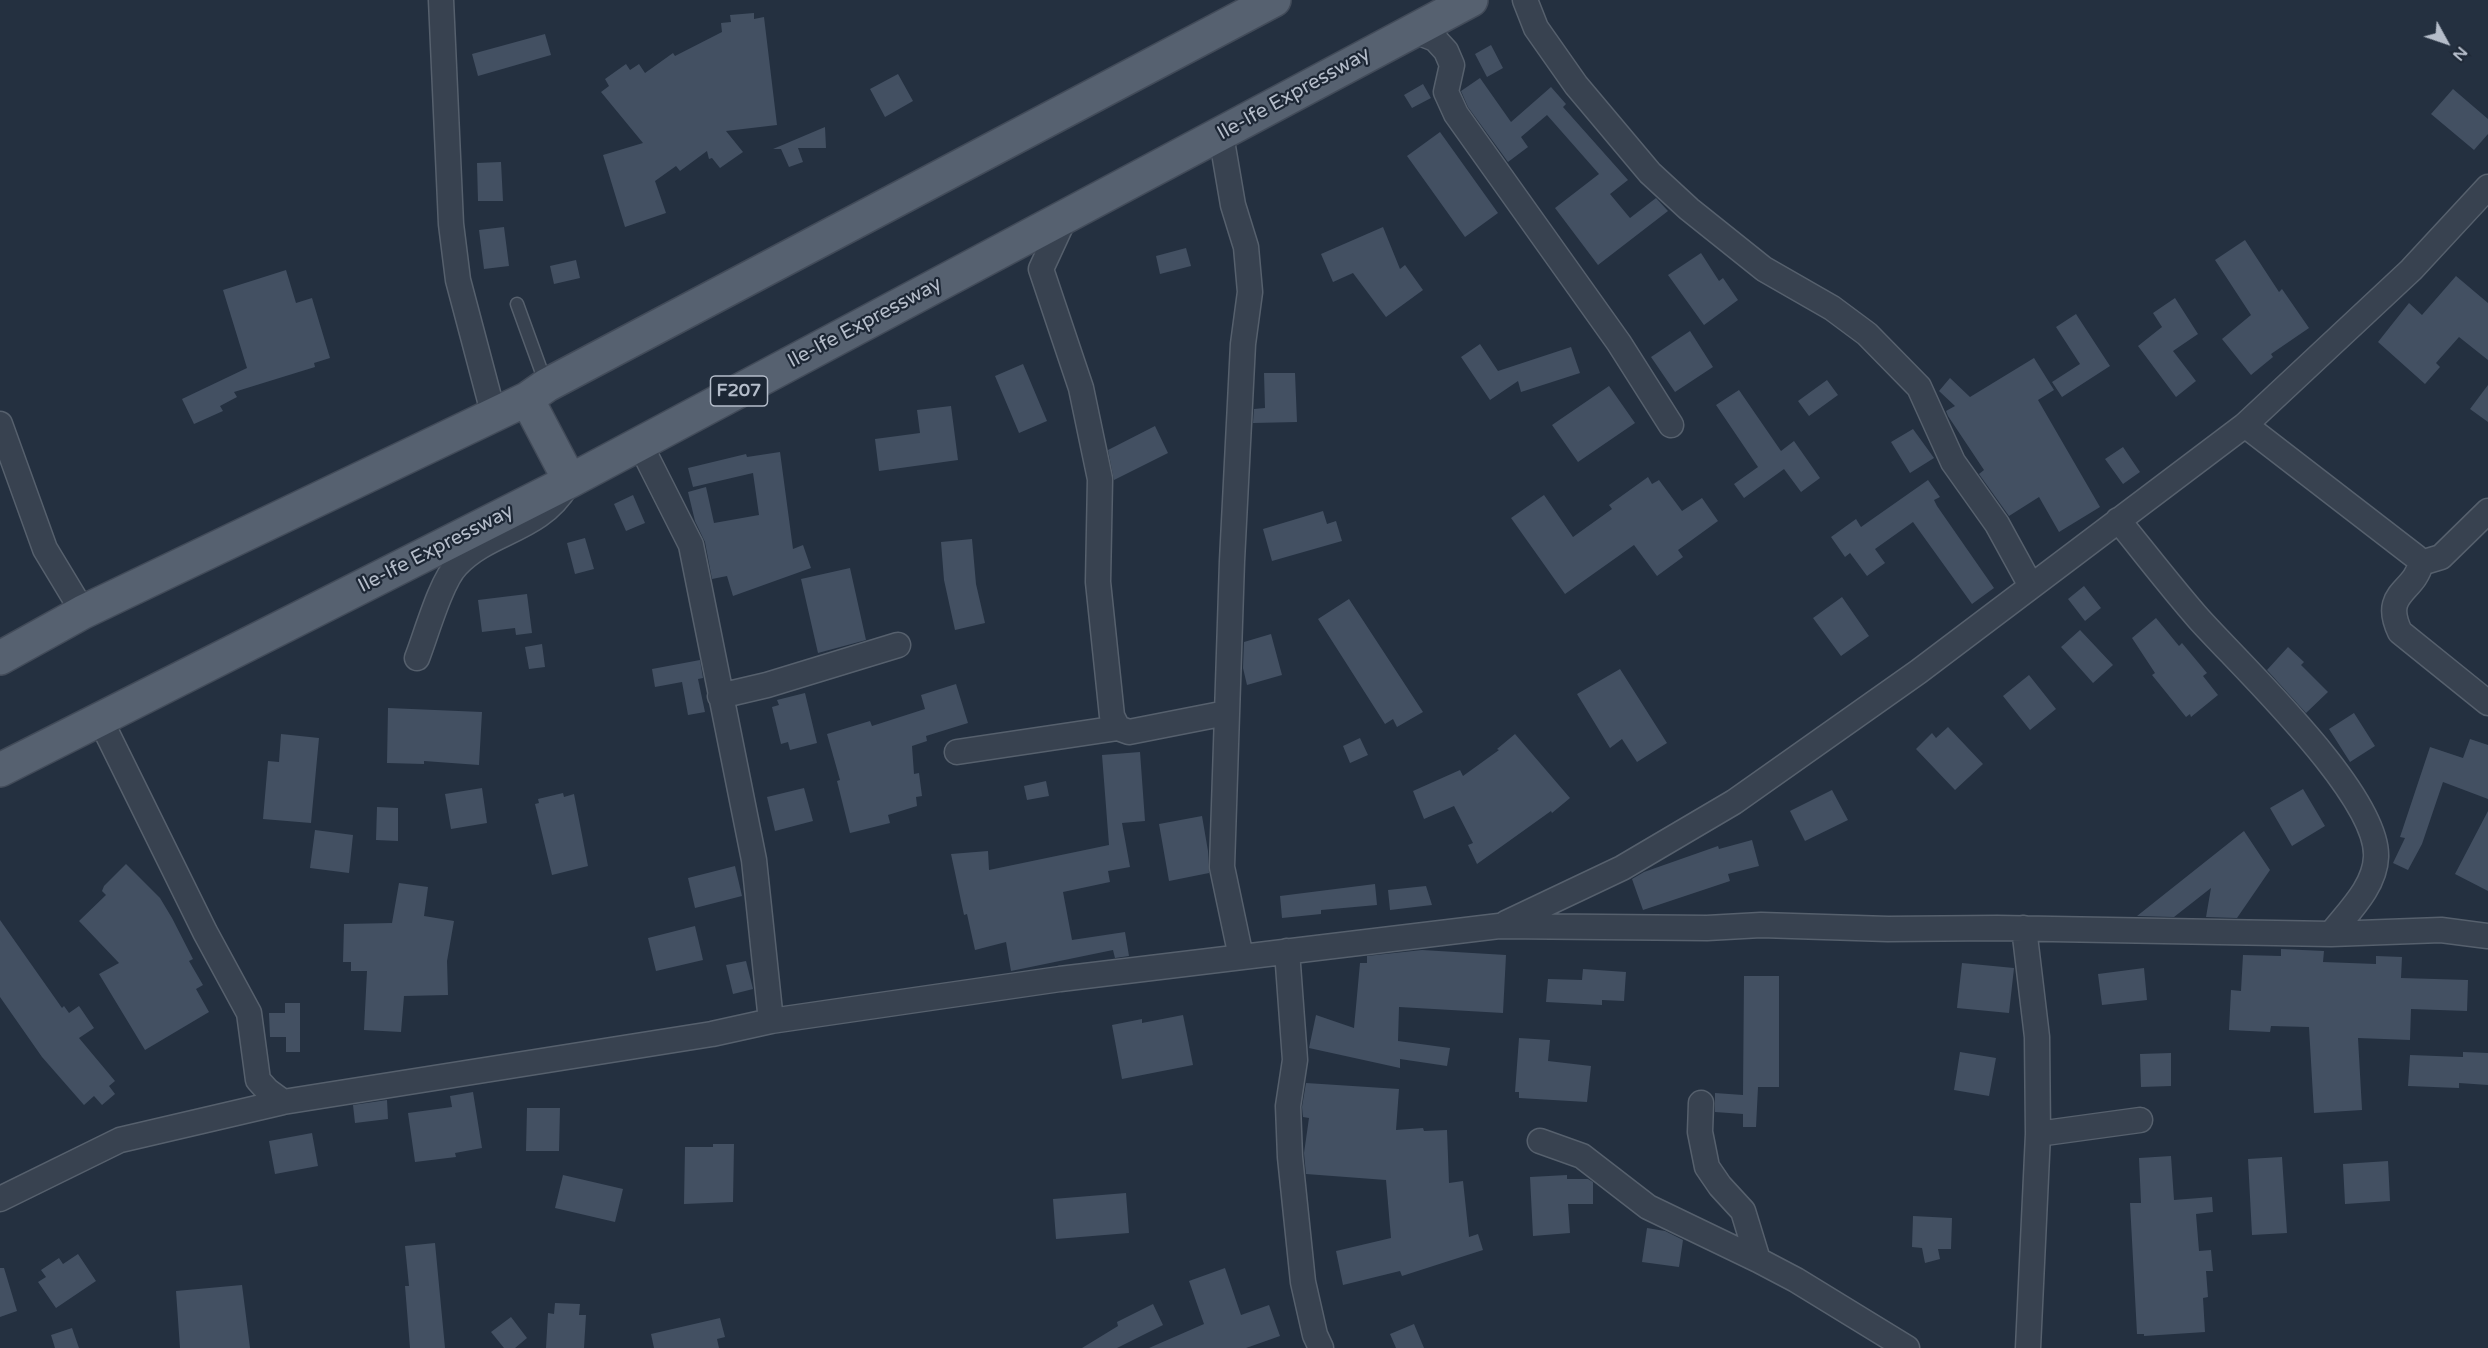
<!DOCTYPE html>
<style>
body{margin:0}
#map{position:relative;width:2488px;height:1348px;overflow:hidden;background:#243040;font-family:"Varela Round",sans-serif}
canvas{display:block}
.north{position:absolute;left:2416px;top:12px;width:60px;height:60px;-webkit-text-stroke:4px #1d2735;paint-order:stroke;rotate:130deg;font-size:16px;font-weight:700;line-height:24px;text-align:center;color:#b5bdca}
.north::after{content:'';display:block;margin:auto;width:21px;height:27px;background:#b5bdca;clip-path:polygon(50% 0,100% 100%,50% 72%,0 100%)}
</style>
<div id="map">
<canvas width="2488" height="1348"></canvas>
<div class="north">N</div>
</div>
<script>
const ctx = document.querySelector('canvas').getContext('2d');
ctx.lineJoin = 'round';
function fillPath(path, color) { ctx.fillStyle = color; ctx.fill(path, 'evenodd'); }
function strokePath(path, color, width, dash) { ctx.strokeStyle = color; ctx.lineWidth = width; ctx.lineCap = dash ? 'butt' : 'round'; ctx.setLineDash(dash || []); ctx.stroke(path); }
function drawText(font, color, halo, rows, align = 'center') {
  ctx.font = font + ' "Varela Round",sans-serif'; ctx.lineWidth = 4.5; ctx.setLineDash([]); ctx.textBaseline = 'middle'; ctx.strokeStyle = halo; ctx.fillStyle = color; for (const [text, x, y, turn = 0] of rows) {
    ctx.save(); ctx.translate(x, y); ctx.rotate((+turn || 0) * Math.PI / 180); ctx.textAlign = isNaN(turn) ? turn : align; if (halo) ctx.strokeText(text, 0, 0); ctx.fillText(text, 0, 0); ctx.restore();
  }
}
fillPath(new Path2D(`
 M754 13V19L764 17 777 125 726 131 743 152 720 168 712 158 709 159 707 151 680 171 676 166 655 181 666 213 625 227 603 155 643 143 601 92 609 86 605 79 626 64 630 70 639 64 645 73 673 53 675 56 722 32 721 23 731 22 730 15Z
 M545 34 551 55 478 76 472 54Z
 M1491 45 1503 68 1487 77 1475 54Z
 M898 74 913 101 885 117 870 89Z
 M1480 78 1511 122 1551 87 1566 104 1563 107 1628 180 1610 194 1630 218 1656 198 1668 211 1598 265 1555 208 1599 174 1547 115 1521 137 1528 147 1508 162 1468 107 1461 91Z
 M1423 84 1431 98 1412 108 1404 95Z
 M2453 89 2488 119V134L2474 150 2431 114Z
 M825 127 826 148H798L803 162 789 167 781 149H773Z
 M1440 132 1498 213 1465 237 1407 156Z
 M501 162 503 201H478L477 163Z
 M504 227 509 266 484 269 479 230Z
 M1383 227 1400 269 1405 265 1423 290 1386 317 1353 273 1333 282 1321 254Z
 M2245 240 2279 292 2282 289 2309 328 2271 354 2273 357 2251 375 2222 339 2251 315 2215 260Z
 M1186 248 1191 266 1160 274 1156 256Z
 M1701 253 1719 281 1723 278 1738 300 1704 325 1668 275Z
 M576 260 580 278 554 284 550 266Z
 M286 270 296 303 312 298 330 358 314 363 315 367 234 392 237 397 220 406 223 411 194 424 182 399 247 368 223 290Z
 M2456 276 2488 303V360L2459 337 2436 363 2440 367 2425 384 2378 342 2409 303 2422 315Z
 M2175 298 2198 334 2173 351 2196 381 2176 397 2138 346 2162 327 2153 313Z
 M2076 314 2110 366 2062 397 2052 382 2080 364 2056 327Z
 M1690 331 1713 367 1675 392 1651 357Z
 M1480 344 1498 371 1571 347 1580 373 1521 392 1518 381 1490 400 1461 357Z
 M2034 358 2054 390 2038 400 2100 507 2059 532 2039 497 2009 516 1979 474 1984 470 1948 416 1946 411 1955 406 1939 391 1950 378 1970 397Z
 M1023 364 1047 421 1019 433 995 376Z
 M1264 373H1295L1297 422 1253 423 1254 409 1265 408Z
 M1827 380 1838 395 1809 416 1798 401Z
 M2488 385V422L2470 409Z
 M1609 386 1635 423 1578 462 1552 425Z
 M1739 390 1781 451 1794 441 1820 478 1801 492 1784 469 1744 498 1734 484 1758 467 1716 405Z
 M951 406 958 460 879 471 875 439 920 433 917 410Z
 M1155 426 1168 453 1114 480 1108 450Z
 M1913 429 1934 458 1910 473 1891 442Z
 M2123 447 2140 472 2123 484 2105 459Z
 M780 452 793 549 803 545 811 568 733 596 727 576 712 579 705 542 695 521 688 492 706 487 714 523 759 515 753 473 693 487 688 468 746 454 747 457Z
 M1648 477 1652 484 1659 480 1682 511 1702 498 1718 521 1678 550 1683 557 1657 576 1634 545 1565 594 1511 518 1544 495 1573 537 1612 509 1609 505Z
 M1928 480 1940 497 1934 500 1937 506 1994 588 1972 604 1913 522 1875 549 1885 563 1867 576 1850 553 1845 557 1831 537 1856 519 1861 527Z
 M633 495 645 523 626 531 614 504Z
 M1323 511 1327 524 1336 521 1342 541 1272 561 1263 529Z
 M585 538 594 569 575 574 567 543Z
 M972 539 976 584 985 623 955 630 944 580 941 542Z
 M850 568 866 640 818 653 801 579Z
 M2084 586 2101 608 2085 621 2068 599Z
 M527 594 532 633 516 635 515 628 482 632 478 600Z
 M1842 597 1869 636 1841 656 1813 618Z
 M1349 599 1423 712 1397 727 1393 719 1385 724 1318 619Z
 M2156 618 2179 646 2182 643 2207 673 2203 676 2218 695 2191 717 2190 714 2186 717 2152 675 2155 673 2132 638Z
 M2080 630 2113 665 2093 683 2061 647Z
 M1271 634 1282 675 1247 685 1243 668 1244 642Z
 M542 644 545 667 529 669 525 647Z
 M2288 647 2304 662 2301 665 2328 692 2306 713 2267 670Z
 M700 660 703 678 698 679 705 712 688 715 682 682 655 687 652 669Z
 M1620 669 1667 743 1637 762 1622 739 1610 748 1577 694Z
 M2029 675 2056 709 2030 730 2003 696Z
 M956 684 968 723 926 736 927 741 912 746 914 774 919 773 922 796 916 797 917 806 888 815 890 823 850 833 837 781 840 780 827 734 870 721 872 726 925 709 921 695Z
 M805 693 817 743 790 750 788 742 781 744 772 707 779 705 777 700Z
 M388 708 482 712 479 765 424 761V764L387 763Z
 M2354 713 2375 746 2350 762 2329 729Z
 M1948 727 1983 764 1955 790 1916 749 1932 733 1936 738Z
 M281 734 319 738 311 823 263 819 268 761 279 762Z
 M1515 734 1570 798 1552 813 1551 811 1477 864 1468 845 1473 843 1454 806 1424 819 1413 791 1460 770 1463 776 1499 750 1497 749Z
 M1360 738 1368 755 1350 763 1343 746Z
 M2470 739 2488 745V799L2443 782 2422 844 2408 870 2393 863 2405 838 2400 837 2430 747 2463 758Z
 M1140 752 1145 821 1122 823 1130 867 1108 871 1110 882 1063 892 1072 940 1125 932 1129 956 1115 958 1113 950 1011 971 1006 942 975 950 967 914 964 915 951 854 988 851 989 870 1109 845 1102 755Z
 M1046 781 1049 796 1027 800 1024 786Z
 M482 788 487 823 451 829 445 794Z
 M804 788 813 821 775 831 767 797Z
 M2303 789 2325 826 2292 846 2270 808Z
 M1832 790 1848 820 1805 841 1790 811Z
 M563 793 564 797 574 794 588 866 552 875 535 804 539 803 538 799Z
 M377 807 398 808V841L376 840Z
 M2488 811V891L2455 874Z
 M1202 816 1208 851 1209 873 1169 881 1159 824Z
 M315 830 353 835 349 873 310 868Z
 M2244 831 2270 870 2237 918 2206 917 2211 888 2174 917 2137 916Z
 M1752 840 1759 866 1728 874 1730 881 1643 910 1632 879 1644 872 1718 846 1719 849Z
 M126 864 160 898 172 918 193 959 189 961 203 985 196 989 209 1012 145 1050 99 974 119 963 79 921 106 895 102 891 104 886Z
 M735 866 742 896 695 908 688 878Z
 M399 883 428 887 424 916 454 921 447 961 448 995 404 996 401 1032 364 1030 367 971H351V962H343L344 924 392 923Z
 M1375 884 1377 905 1321 910V914L1282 918 1280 896Z
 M1426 886 1432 905 1390 910 1388 890Z
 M0 920 62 1008 64 1006 69 1013 79 1006 94 1028 79 1038 115 1081 109 1086 115 1094 102 1105 94 1096 84 1105 42 1057 0 997Z
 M695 926 703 960 656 971 648 938Z
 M2281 949 2324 951 2323 962 2376 964V956L2402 957 2401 978 2468 980 2467 1011 2411 1009 2410 1040 2358 1038 2362 1110 2314 1113 2309 1027 2271 1026 2270 1032 2229 1030 2231 990 2241 991 2243 955 2281 956Z
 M1422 950 1506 955 1503 1013 1399 1007 1398 1041 1450 1048 1447 1066 1400 1059V1068L1309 1048 1316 1015 1354 1028 1360 963H1367V956Z
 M746 961 753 989 733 994 726 965Z
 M1962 963 2014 968 2009 1013 1957 1008Z
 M2144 968 2147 1000 2102 1005 2098 974Z
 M1583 969 1626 972 1624 1001 1602 1000V1005L1546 1002 1548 979 1582 980Z
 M1744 976H1779V1087H1758L1756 1127H1743V1114L1715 1112V1093L1743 1095Z
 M285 1003H300V1052H286V1037H270L269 1013H285Z
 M1183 1015 1193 1065 1122 1079 1112 1025 1142 1019V1023Z
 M1519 1038 1550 1040 1548 1061 1591 1066 1587 1102 1519 1098V1092H1515Z
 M1960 1052 1996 1058 1989 1096 1954 1090Z
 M2463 1052 2488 1053V1085L2459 1083V1088L2408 1086 2410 1055 2463 1057Z
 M2171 1053V1086L2141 1087 2140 1054Z
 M1306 1083 1399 1089 1396 1130 1423 1128 1424 1131 1447 1130 1449 1183 1463 1181 1469 1237 1478 1234 1483 1250 1402 1276 1400 1271 1343 1285 1336 1251 1391 1238 1386 1180 1306 1174 1304 1153 1309 1118 1303 1117 1302 1107Z
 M473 1092 482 1148 455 1153 456 1157 415 1162 408 1113 452 1107 450 1096Z
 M387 1100 388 1119 355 1123 353 1105Z
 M527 1108H560L559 1151H526Z
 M312 1133 318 1166 275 1174 269 1141Z
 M713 1144H734L733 1202 684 1204 685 1147H713Z
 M2171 1156 2174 1200 2212 1197 2213 1212 2196 1214 2199 1251 2211 1250 2213 1271H2206L2208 1297 2203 1298 2205 1332 2144 1336V1334H2137L2130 1203H2141L2139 1158Z
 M2282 1157 2287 1233 2252 1235 2248 1159Z
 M2388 1161 2390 1201 2345 1204 2343 1164Z
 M563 1175 623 1189 615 1222 555 1208Z
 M1567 1175V1179H1588L1593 1182V1204H1568L1570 1233 1533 1236 1530 1177Z
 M1126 1193 1129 1233 1056 1239 1053 1199Z
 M1913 1216 1952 1218 1951 1249H1938L1940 1259 1925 1263 1922 1248 1912 1247Z
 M1647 1228 1665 1231 1683 1240 1679 1267 1642 1262Z
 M435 1243 445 1348H410L405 1286H409L405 1246Z
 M78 1254 96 1281 56 1308 38 1282 46 1277 41 1270 59 1258 63 1264Z
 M0 1268H4L17 1311 0 1317Z
 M1225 1268 1241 1315 1269 1305 1280 1336 1246 1348H1149L1204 1324 1189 1281Z
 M242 1285 250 1348H180L176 1291Z
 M555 1303 580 1304 579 1315H586L584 1348H546L548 1313 554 1314Z
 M1153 1304 1163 1325 1117 1348H1082L1118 1326 1117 1322Z
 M511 1317 527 1338 515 1348H504L491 1332Z
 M720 1318 725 1337 717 1339 719 1348H654L651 1334Z
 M1414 1324 1424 1348H1396L1390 1334Z
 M72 1328 79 1348H55L51 1335Z`), '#435062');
const service = new Path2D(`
 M517 304 546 384`);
const minor = new Path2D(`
 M441 0 451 224 458 280 494 416
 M1525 0 1536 28 1576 85 1650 173 1689 209 1764 269 1832 308 1867 334 1919 387 1953 462 1997 524 2031 586
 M1412 30 1435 39 1446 51 1452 65 1446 92 1456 114 1619 343 1671 425
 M1221 135 1233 205 1246 247 1250 292 1243 344 1232 561 1222 867 1241 957
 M1066 215 1041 269 1081 388 1100 479 1098 582 1112 716 1118 728
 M0 424 45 549 83 612
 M2245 425 2416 557 2421 563C2414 593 2381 592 2400 632L2488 703
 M640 444 691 545 754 860 771 1021
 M2118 520C2145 553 2171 587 2199 619 2242 667 2379 795 2376 857 2375 887 2348 912 2331 934
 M2421 563 2441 557 2488 511
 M417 658C426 635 441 581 457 565 490 530 539 532 567 485
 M720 696 767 685 898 645
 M101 721 205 932 249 1013 258 1080 268 1091 283 1102
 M957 752 1118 728 1129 732 1226 713
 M1506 923 1622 868 1734 802 1918 672 2245 425 2411 270 2488 187
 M2024 928 2037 1037 2038 1134 2028 1348
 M1287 951 1295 1060 1288 1106 1290 1157 1303 1282 1315 1335 1321 1348
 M1701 1103 1700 1132 1707 1167 1720 1186 1743 1211 1758 1260 1796 1280 1907 1348
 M2038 1134 2140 1120
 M1540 1141 1582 1156 1648 1207 1758 1260
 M0 1199 120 1140 283 1102 712 1034 771 1021 1060 979 1499 926 1707 928 1761 925 1888 929 1997 928 2331 934 2441 930 2488 936`);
const primary = new Path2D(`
 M527 399 570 481
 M0 658 83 612 527 399 547 385 1274 0
 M0 770 570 481 1471 0`);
strokePath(service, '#56606d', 15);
strokePath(minor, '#56606d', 27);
strokePath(primary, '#424b59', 36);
strokePath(service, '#384250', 12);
strokePath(minor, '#384250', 24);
strokePath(primary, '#566170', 33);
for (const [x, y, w] of [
 [739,391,57]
]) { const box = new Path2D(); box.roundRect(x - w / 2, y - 15, w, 30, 4.5); ctx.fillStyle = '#1d2735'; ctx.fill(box); strokePath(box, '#b5bdca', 1.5); }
drawText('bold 18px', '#b5bdca', null, [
 ["F207",739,391]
]);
drawText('20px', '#b5bdca', '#1d2735', [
 ["Ile-Ife Expressway",1294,94,-29],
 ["Ile-Ife Expressway",865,323,-28],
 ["Ile-Ife Expressway",436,549,-27]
]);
</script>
